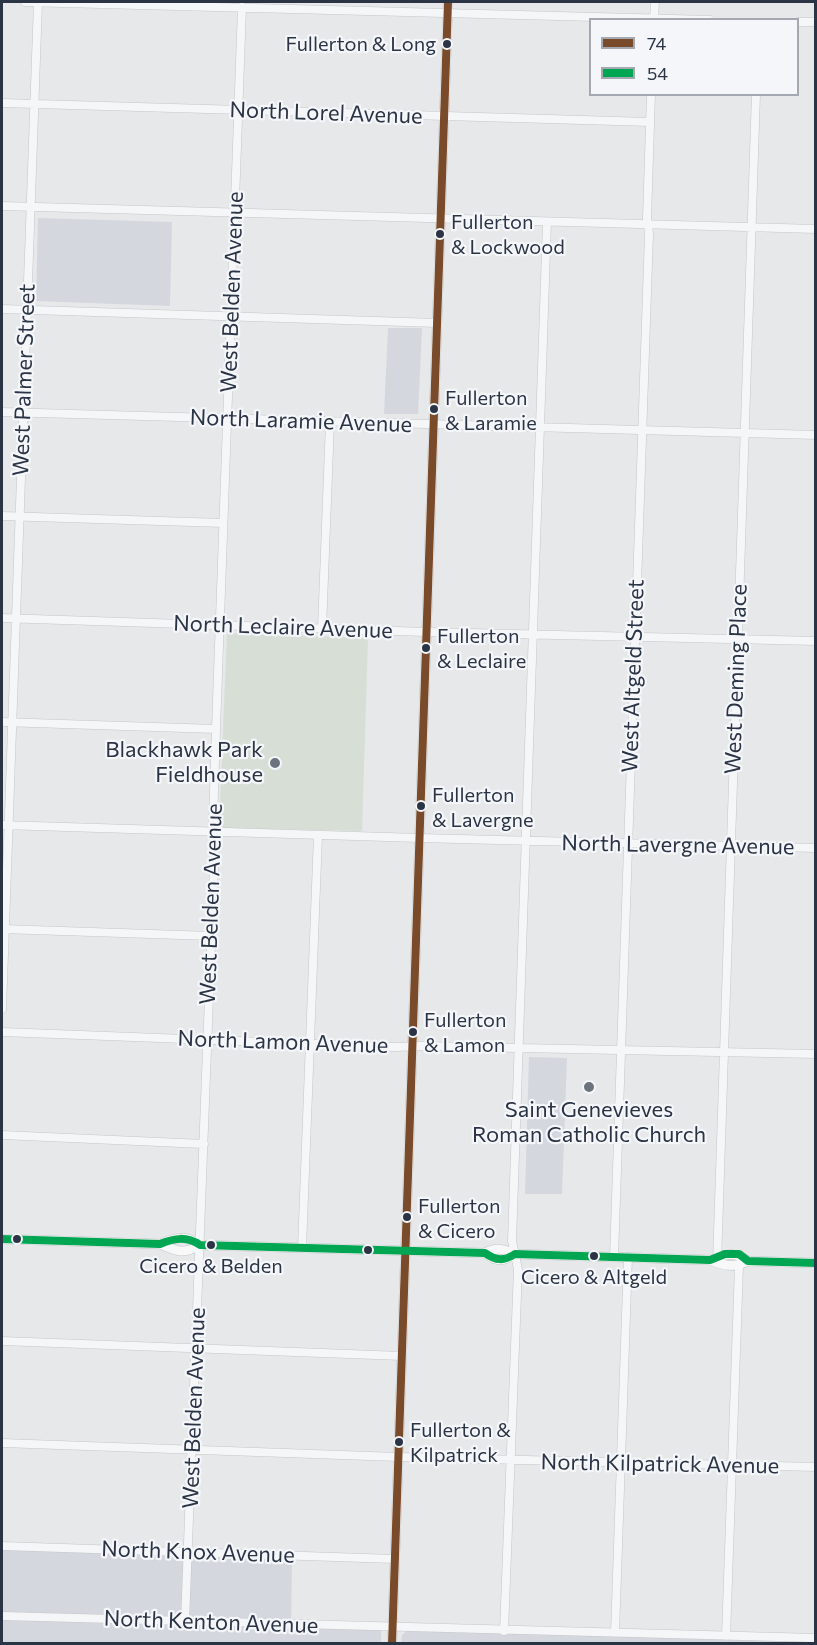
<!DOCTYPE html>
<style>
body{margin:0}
#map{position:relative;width:817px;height:1645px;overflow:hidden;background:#e6e8ea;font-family:Commissioner,sans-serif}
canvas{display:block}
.frame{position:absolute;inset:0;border:3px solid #2b3445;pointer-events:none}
.legend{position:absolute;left:589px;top:18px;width:210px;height:78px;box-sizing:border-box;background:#f4f6f9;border:2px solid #a4a8b1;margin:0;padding:8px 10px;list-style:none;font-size:18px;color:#2b3445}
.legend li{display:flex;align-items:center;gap:12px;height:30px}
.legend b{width:30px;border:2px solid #a4a8b1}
</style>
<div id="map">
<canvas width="817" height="1645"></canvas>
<div class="frame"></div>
<ul class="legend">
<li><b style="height:8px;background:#7a4b2a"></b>74</li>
<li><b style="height:8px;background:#00a651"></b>54</li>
</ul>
</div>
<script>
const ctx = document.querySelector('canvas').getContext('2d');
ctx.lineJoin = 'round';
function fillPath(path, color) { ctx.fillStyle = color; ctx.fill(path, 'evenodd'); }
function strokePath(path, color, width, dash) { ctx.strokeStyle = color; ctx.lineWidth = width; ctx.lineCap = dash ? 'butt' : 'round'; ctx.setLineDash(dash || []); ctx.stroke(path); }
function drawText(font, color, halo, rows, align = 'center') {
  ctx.font = font + ' Commissioner,sans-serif'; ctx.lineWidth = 4.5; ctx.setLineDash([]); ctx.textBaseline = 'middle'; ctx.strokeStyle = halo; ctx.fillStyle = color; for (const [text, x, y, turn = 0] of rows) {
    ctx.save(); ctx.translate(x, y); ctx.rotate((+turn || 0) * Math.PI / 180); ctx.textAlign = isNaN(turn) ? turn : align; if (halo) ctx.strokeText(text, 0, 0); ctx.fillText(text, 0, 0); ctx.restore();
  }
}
fillPath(new Path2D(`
 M38 218 172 222 170 306 36 301Z
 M388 328H422L418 414H384Z
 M529 1057 567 1058 562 1194H525Z
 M2 1549 292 1561 291 1627 381 1630V1644H2Z
 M407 1631 816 1641 815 1644H401L402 1635Z`), '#d4d7dd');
fillPath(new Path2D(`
 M227 633 368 638 362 831 219 828Z`), '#d6ded6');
const minor = new Path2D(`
 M25 2 710 20
 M654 20 655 2
 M798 22H816
 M2 103 650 122
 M2 206 816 229
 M2 309 437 323
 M2 412 816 435
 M2 516 223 523
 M2 618 426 632 816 641
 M322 629 330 422
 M2 722 216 729
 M2 825 419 838 816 848
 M2 929 211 936
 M2 1009 38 2
 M2 1032 395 1047 421 1046 816 1054
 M2 1135 204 1144
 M302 1248 318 835
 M614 1257 649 234 647 218 651 94
 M717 1262 756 94
 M2 1341 402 1356
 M2 1443 398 1457 816 1467
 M2 1546 395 1559
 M2 1616 816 1638
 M185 1621 215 841 213 823 216 729 242 7
 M504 1631 518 1269 512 1241 547 222
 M615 1633 628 1257
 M726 1636 739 1266`);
const major = new Path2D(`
 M2 1239 160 1244C175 1237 186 1235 200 1245
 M160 1244C176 1251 184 1255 200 1245L485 1253C496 1247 504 1249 515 1254L710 1260C724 1266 734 1268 748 1261L816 1263
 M485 1253C496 1262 503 1262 515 1254
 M710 1260C726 1254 733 1251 748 1261
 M392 1644 448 2`);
strokePath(minor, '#c4c6c8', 9);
strokePath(major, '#c2c5c8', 10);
strokePath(minor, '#f5f6f7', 8);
strokePath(major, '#f8f8f8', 9);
strokePath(new Path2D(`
 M392 1644 448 2`), '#7a4b2a', 8);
strokePath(new Path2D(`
 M2 1239 160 1244C175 1238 186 1236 200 1245L485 1253C496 1261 504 1261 515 1254L710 1260 725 1254H739L748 1261 816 1263`), '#00a651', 8);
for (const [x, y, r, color] of [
 [447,44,5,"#2b3445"],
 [440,234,5,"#2b3445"],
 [434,409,5,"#2b3445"],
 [426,648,5,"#2b3445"],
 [275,763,6,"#6c737f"],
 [421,806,5,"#2b3445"],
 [413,1032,5,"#2b3445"],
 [589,1087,6,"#6c737f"],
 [407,1217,5,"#2b3445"],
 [17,1239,5,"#2b3445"],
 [211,1245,5,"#2b3445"],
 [368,1250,5,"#2b3445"],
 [594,1256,5,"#2b3445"],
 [399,1442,5,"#2b3445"]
]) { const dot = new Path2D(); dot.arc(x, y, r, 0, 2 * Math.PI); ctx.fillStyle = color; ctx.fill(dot); strokePath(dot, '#f4f6f9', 2); }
drawText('20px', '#2b3445', '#f4f6f9', [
 ["Fullerton & Long",436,44,"right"],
 ["Fullerton",451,222],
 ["& Lockwood",451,247],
 ["Fullerton",445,398],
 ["& Laramie",445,423],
 ["Fullerton",437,636],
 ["& Leclaire",437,661],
 ["Fullerton",432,795],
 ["& Lavergne",432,820],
 ["Fullerton",424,1020],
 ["& Lamon",424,1045],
 ["Fullerton",418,1206],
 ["& Cicero",418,1231],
 ["Cicero & Belden",211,1266,"center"],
 ["Cicero & Altgeld",594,1277,"center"],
 ["Fullerton &",410,1430],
 ["Kilpatrick",410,1455]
], 'left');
drawText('22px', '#2b3445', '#f4f6f9', [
 ["North Lorel Avenue",326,113,2],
 ["West Belden Avenue",232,292,-88],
 ["West Palmer Street",24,380,-88],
 ["North Laramie Avenue",301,421,2],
 ["North Leclaire Avenue",283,627,2],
 ["West Altgeld Street",633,676,-88],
 ["West Deming Place",736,679,-88],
 ["North Lavergne Avenue",678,845,1],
 ["West Belden Avenue",211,904,-88],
 ["North Lamon Avenue",283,1042,2],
 ["West Belden Avenue",194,1408,-88],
 ["North Kilpatrick Avenue",660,1464,1],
 ["North Knox Avenue",198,1552,2],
 ["North Kenton Avenue",211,1622,2]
]);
drawText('22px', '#2b3445', '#f4f6f9', [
 ["Blackhawk Park",263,750],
 ["Fieldhouse",263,775],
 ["Saint Genevieves",589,1110,"center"],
 ["Roman Catholic Church",589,1135,"center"]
], 'right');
</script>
